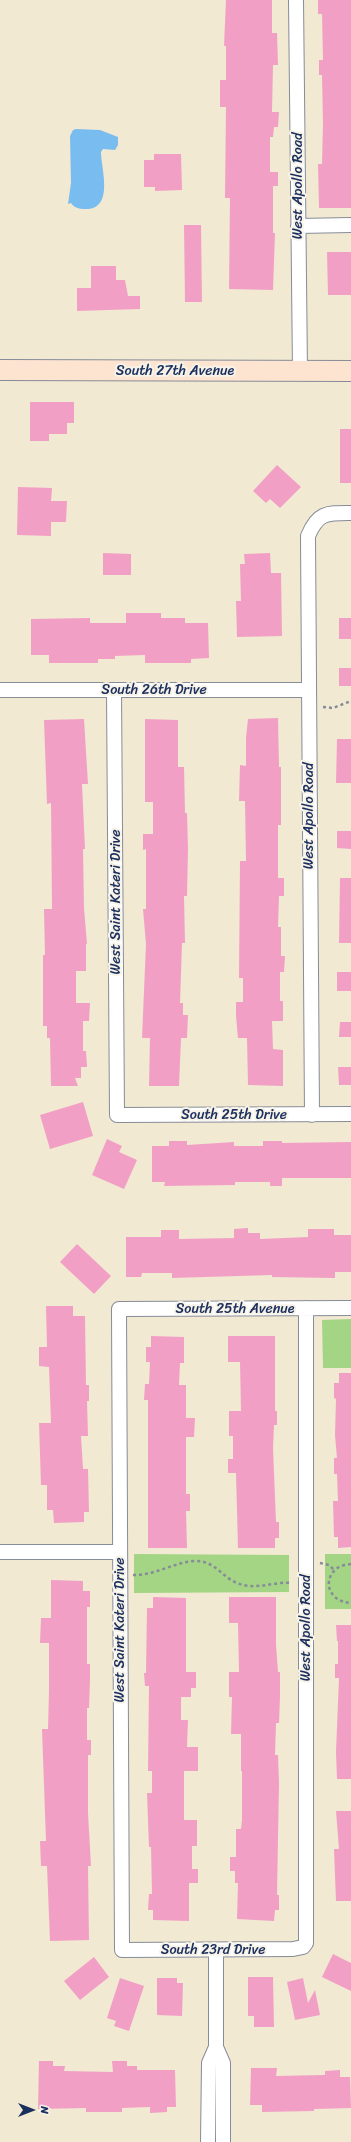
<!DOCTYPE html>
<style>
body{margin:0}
#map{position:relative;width:351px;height:2142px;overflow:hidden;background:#f1e9d2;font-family:Sriracha,sans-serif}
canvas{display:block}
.north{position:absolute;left:12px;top:2090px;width:40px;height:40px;-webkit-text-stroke:3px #f7f3e8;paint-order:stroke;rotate:90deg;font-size:11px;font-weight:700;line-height:16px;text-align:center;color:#1b2f5e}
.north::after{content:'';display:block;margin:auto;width:14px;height:18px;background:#1b2f5e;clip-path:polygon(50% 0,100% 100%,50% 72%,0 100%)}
</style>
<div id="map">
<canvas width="351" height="2142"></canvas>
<div class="north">N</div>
</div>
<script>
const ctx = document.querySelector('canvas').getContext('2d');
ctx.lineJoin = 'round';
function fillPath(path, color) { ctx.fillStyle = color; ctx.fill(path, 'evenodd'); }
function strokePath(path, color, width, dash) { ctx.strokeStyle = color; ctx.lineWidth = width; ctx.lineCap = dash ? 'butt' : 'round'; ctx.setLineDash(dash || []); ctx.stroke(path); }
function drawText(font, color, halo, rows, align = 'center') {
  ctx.font = font + ' Sriracha,sans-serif'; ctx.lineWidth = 4; ctx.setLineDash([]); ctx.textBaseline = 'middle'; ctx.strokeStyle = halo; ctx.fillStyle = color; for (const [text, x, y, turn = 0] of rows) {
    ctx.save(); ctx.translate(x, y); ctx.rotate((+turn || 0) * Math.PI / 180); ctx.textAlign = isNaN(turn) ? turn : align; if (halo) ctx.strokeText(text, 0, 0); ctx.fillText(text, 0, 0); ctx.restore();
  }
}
fillPath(new Path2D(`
 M351 1319V1368H323L322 1320Z
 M134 1554 289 1555V1592L134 1593Z
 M325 1554H351V1609H325Z`), '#a4d584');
fillPath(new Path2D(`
 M76 129 100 130 118 137V145L115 150 103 149 101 152C101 168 114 207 88 209 81 209 75 209 71 203L68 204 71 183 70 136 73 130Z`), '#79bcef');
fillPath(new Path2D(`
 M226 0H272V33H277L278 65H273L272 112H279L278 127H274L273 137H270V172H278V186H273V233H275L273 290 229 289 230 198H225L226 107H220V80H226V46H224Z
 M318 0H351V208H319L318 164H322L323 123 322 75H319V60H323L322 14H318Z
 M154 154H181L182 190 155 191V187H144V160H154Z
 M184 225H201L202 302H185Z
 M327 252H351V295H328Z
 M91 266H116V280H125L128 296H140V309L77 311V288H91Z
 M30 402H74V423H67V434H49V441H30Z
 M340 429H351V483H340Z
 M277 465 301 487 280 508 270 499 266 503 253 491Z
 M18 487 52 488 51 501H67L66 522H51V536L17 535Z
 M103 553 131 554V575H103Z
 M270 553 271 573H281L282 636 237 637 236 601H241L240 564H245L244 554Z
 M126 613H161V618H185V623H208L209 658 191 659V663H145V655L115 656V659H98V663H49V655H31V619L90 618V623H126Z
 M339 618H351V639H339Z
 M339 668H351V686H339Z
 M278 718 279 767H281V825H278V878H284V896H279L278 927H281V956H285L284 972H280V1001H283V1021H272L273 1049 283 1050V1086L248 1085 247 1038H238L236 1016V1002H243V978H239L240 861H246L245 801H239L240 765 246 766V738L248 719Z
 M84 719 88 784H82L85 849H83L84 908 87 944H86V971H76V1003H90L89 1021H83V1051H86L87 1067H81V1078H75L78 1086H51L50 1038H47V1026H43V955H45L44 909H52L51 803 47 804 44 720Z
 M145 719 178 720V767H184L185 813H187L188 849 187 896H184L185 943H182L180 1003H183V1015H188L187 1038H181L179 1086H149L150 1038H142L146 944 143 909H146V849L143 850V834H153V802H145Z
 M337 739H351V783H336Z
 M337 831H351V849L337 848Z
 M340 878H351V943H339Z
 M337 972H351V991H337Z
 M340 1022H351V1037H339Z
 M338 1067H351V1085H339Z
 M83 1102 93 1136 50 1149 40 1115Z
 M107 1139 122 1146 119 1152 137 1160 124 1189 92 1175Z
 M169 1141H187V1145L234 1142V1146H263V1141H282V1143L351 1142V1178H282V1186H270V1182H235V1185L164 1186 165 1182H152V1146H169Z
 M248 1228V1233H260V1239L308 1237V1229H334V1235H351V1272H335V1278L272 1277V1275L172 1278V1273H142L141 1277H126V1237H161V1230H179V1239L234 1238V1229Z
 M77 1244 111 1276 94 1294 60 1262Z
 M46 1306H73V1316H85L86 1385H89V1401H87L88 1436H81L83 1469H88L89 1512H84V1522L54 1523 53 1510H47V1485H41L39 1423H51L49 1367 39 1366V1347H47Z
 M151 1336 184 1337V1363H180L179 1385H186V1418H195L194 1437H186V1494H190V1511H186L187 1548H148V1400H144L145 1384H149L150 1362H146V1347H151Z
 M228 1336H275V1411H277V1425H274L273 1448 276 1522H279V1538H275V1548H238L236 1473H228V1459H233V1436H229V1411H241L240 1362H228Z
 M339 1373H351V1547L338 1548V1537H334L333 1501H338L337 1474H334V1458H337L335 1435 336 1399 334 1398V1383H339Z
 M51 1580 83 1581V1591H90V1607H87V1664H90V1680L89 1708H87V1740H91V1755H88V1813L91 1866H88L89 1940 50 1941 47 1866H41L40 1841H46L42 1729H48L49 1692V1643H40L41 1618H51Z
 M153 1597 186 1598V1672H196V1688H191V1697H181V1720H188L187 1747H198V1771H184V1820H197V1846H192V1869H198V1883H189V1921L153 1920V1910H148L149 1894H152L151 1847H149L147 1793H152V1771H148L149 1686H145L144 1673H146L147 1608H153Z
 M229 1597H276V1645L278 1672H280V1697L279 1723H276L275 1755H278L279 1783 277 1895H279V1910H275L274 1921 237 1919 238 1883H235V1871H230V1857H236V1829H241L242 1820V1771H241V1734H231L232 1697H229V1672H239L238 1623H229Z
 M336 1625H351V1779H337L336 1752 339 1678H335V1664H338V1641H337Z
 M336 1811H351V1901H336L334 1849H339Z
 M333 1954 351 1963V1991L322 1977Z
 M94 1957 109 1977 80 2000 64 1981Z
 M248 1977H273L274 2027H254V2016H248Z
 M120 1978 144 1986 129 2031 114 2026 116 2021 107 2018Z
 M157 1978H177V1983H183L182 2016 157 2015Z
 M303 1978 308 2003 315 1990 320 2015 295 2020 287 1982Z
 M39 2061H53V2066H65L64 2071 113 2072 112 2061H127V2066H137V2070H175L176 2107H167V2112L150 2113V2107L122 2108V2112H86V2108L38 2109Z
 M251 2068H277L276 2076 325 2075V2071L340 2070V2077H350L351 2108 314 2109V2111L262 2112V2105H250Z`), '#f29fc6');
const street = new Path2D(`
 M296 0 300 371
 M298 226 351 225
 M0 690H308
 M114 690 117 1115 351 1114
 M312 1115 308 536C318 512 327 513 351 513
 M306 1308V1943L303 1947 293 1949 122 1950 119 1309 351 1308
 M0 1552H120
 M216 2047 223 2063V2142
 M208 2142 209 2063 216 2047V1950`);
const secondary = new Path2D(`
 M0 370 351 371`);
strokePath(street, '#868c98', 16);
strokePath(secondary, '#868c98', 22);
strokePath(new Path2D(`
 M323 707 333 708 351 701
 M320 1563 329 1565 335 1571
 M351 1564C347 1565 342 1565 339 1567 321 1578 328 1602 351 1603
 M133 1575C154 1576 174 1562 195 1561 214 1560 222 1577 237 1583 256 1591 273 1581 292 1583`), '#868c98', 2.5, [3, 3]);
strokePath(street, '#fff', 14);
strokePath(secondary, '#fde4d1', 20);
drawText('14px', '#1b2f5e', '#f7f3e8', [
 ["West Apollo Road",298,186,-90],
 ["South 27th Avenue",175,371],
 ["South 26th Drive",154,690],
 ["West Apollo Road",309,816,-90],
 ["West Saint Kateri Drive",116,902,-90],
 ["South 25th Drive",234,1115],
 ["South 25th Avenue",235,1309],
 ["West Apollo Road",306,1628,-90],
 ["West Saint Kateri Drive",120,1630,-90],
 ["South 23rd Drive",213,1950]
]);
</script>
